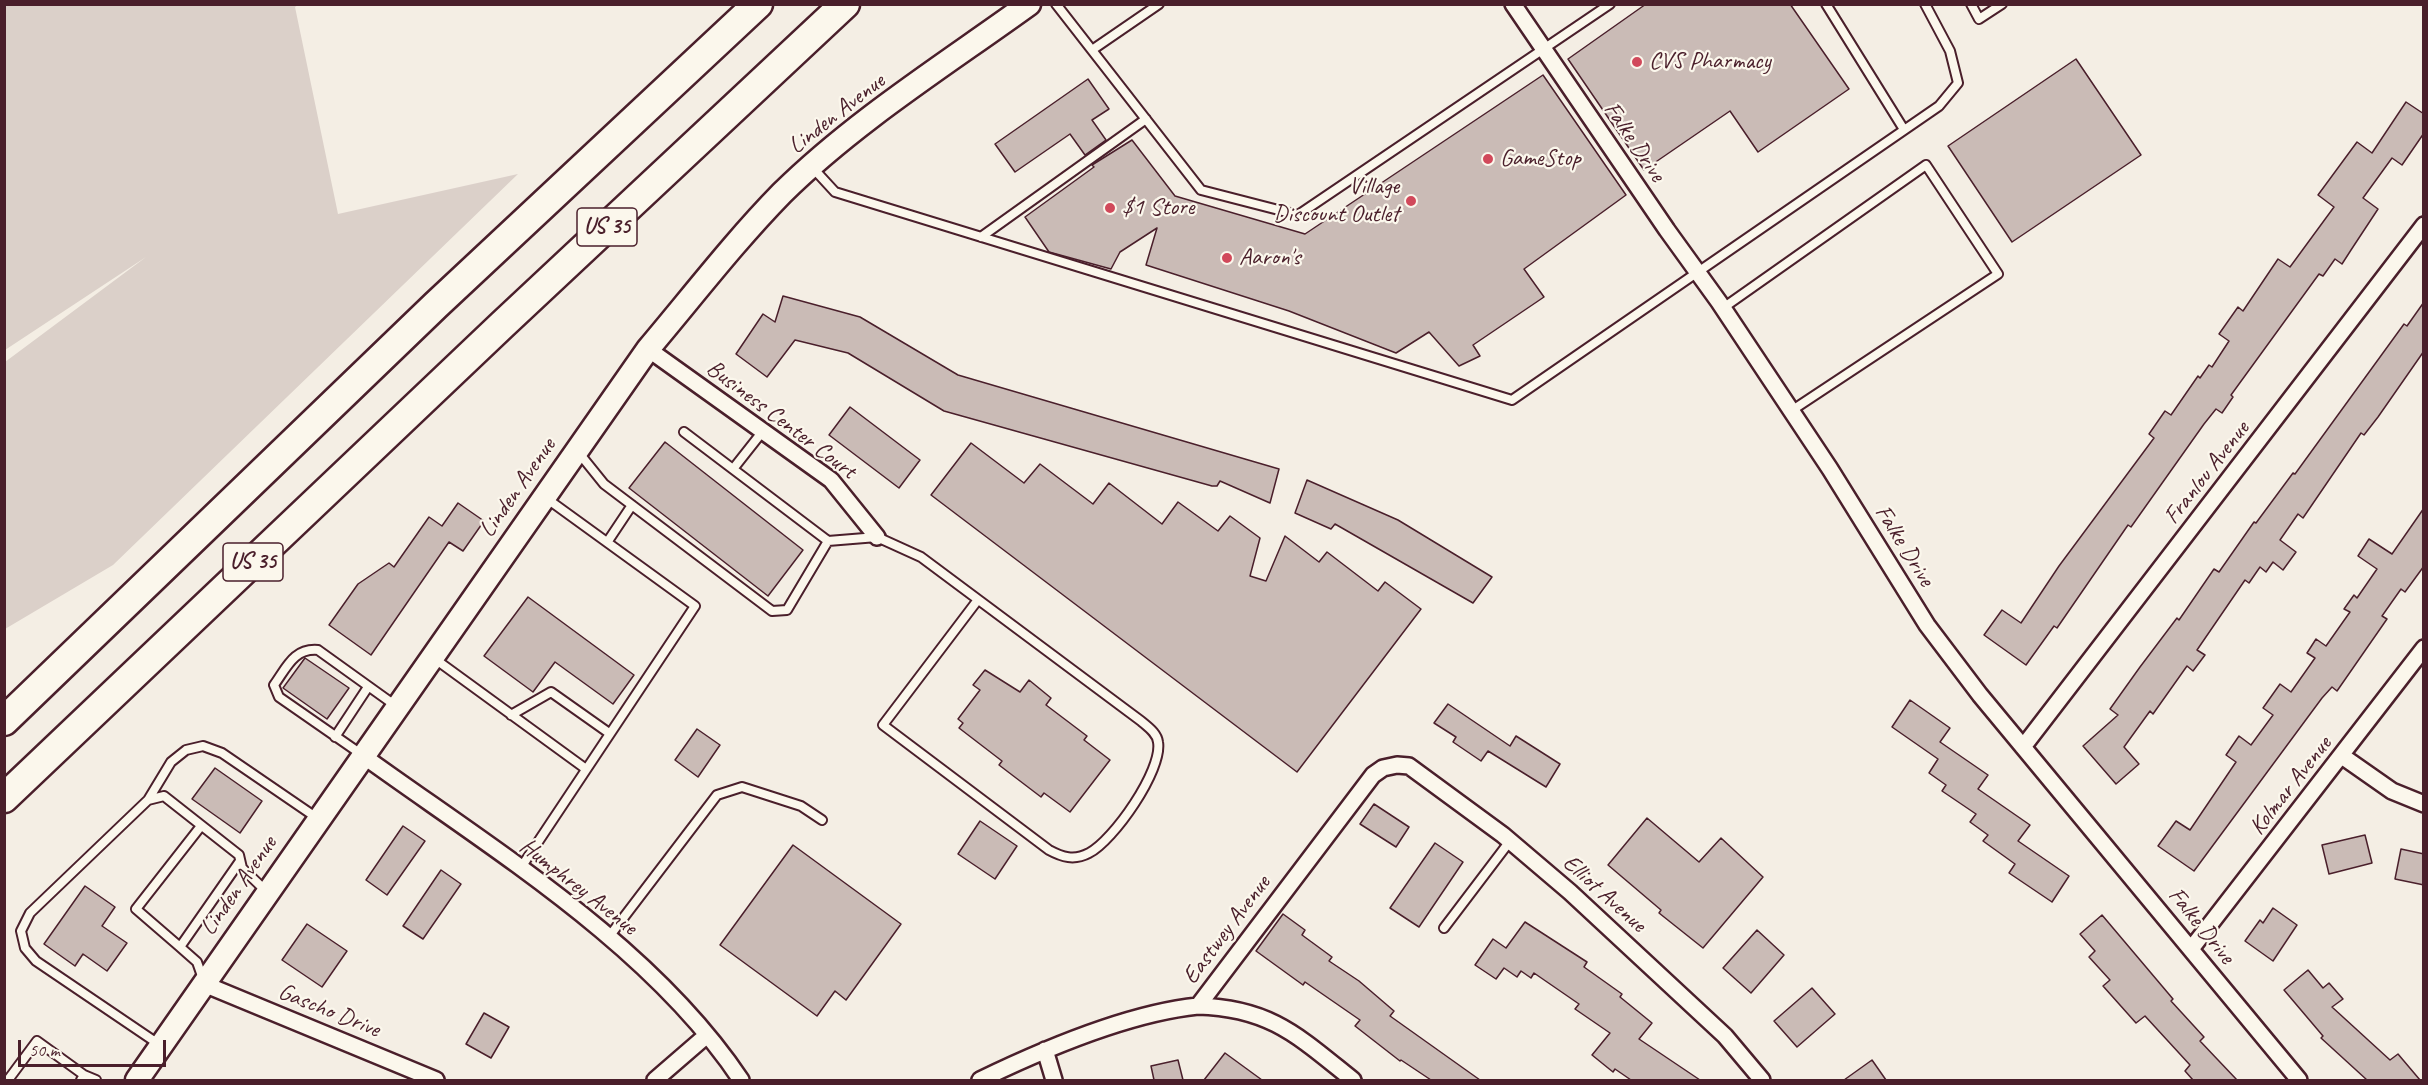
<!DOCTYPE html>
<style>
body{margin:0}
#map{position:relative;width:2428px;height:1085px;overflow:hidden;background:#f4eee4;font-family:Caveat,sans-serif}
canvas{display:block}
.frame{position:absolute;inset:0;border:6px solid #4a1f2b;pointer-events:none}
.scale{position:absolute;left:18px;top:1040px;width:148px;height:27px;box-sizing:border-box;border:3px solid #4a1f2b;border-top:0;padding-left:8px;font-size:18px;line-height:21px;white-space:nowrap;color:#4a1f2b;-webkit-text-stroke:4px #fbf7ec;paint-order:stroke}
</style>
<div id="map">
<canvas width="2428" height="1085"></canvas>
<div class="frame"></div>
<div class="scale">50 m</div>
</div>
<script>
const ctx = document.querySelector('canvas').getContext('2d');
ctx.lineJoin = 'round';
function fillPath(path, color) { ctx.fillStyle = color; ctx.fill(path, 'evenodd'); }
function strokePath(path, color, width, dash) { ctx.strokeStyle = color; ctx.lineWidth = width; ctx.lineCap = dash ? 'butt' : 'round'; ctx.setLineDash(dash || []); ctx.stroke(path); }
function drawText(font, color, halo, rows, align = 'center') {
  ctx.font = font + ' Caveat,sans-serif'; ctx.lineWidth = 4.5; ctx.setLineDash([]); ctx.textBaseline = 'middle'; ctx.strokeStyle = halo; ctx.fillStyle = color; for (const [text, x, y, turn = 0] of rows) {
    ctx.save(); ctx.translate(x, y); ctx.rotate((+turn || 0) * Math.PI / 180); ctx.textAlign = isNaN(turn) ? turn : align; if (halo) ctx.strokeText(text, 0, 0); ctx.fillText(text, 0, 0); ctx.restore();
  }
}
fillPath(new Path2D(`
 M5 4 298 5 295 7 338 214 518 174 113 565 5 629V362L146 257 5 350Z`), '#dbd0c9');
const building = new Path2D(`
 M1646 4H1790L1849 89 1758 152 1730 111 1644 170 1568 59Z
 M2076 59 2141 155 2012 242 1948 146Z
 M1543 75 1626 195 1524 269 1544 297 1473 345 1480 356 1459 366 1429 332 1396 353 1289 311 1146 265 1157 228 1120 252 1111 269 1049 252 1025 217 1094 167 1092 165 1132 140 1175 196 1305 234Z
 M1088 79 1109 109 1092 120 1106 140 1085 155 1070 134 1015 172 995 144Z
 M2406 102 2424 114V133L2402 165 2392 158 2363 198 2378 209 2351 250 2342 264 2335 259 2323 276 2319 274 2231 395 2233 397 2222 413 2216 409 2204 424 2131 527 2128 525 2057 628 2054 626 2026 665 1984 635 2002 610 2021 623 2059 566 2154 438 2149 434 2165 411 2171 415 2198 376 2200 378 2209 365 2212 367 2229 341 2219 334 2238 307 2243 311 2278 259 2290 267 2334 207 2318 195 2357 142 2372 153Z
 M783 296 860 317 958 375 1279 469 1270 503 1220 481 1217 486H1212L944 411 848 353 795 340 767 377 736 354 763 314 775 322Z
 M2424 302V351L2378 417 2364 435 2361 433 2303 518 2298 514 2280 540 2296 552 2283 570 2273 562 2266 572 2260 567 2249 583 2245 580 2197 650 2205 655 2193 671 2187 666 2153 714 2150 711 2124 747 2139 764 2116 784 2083 746 2118 715 2110 709 2140 667 2177 618 2179 620 2214 569 2219 572 2254 522 2256 523 2293 473 2295 474 2404 324 2407 326Z
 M850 407 920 460 899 488 829 435Z
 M665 442 803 550 768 596 629 488Z
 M971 443 1024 483 1040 464 1093 504 1109 483 1162 524 1178 502 1218 531 1230 516 1260 538 1250 576 1266 581 1285 536 1319 562 1327 552 1378 591 1385 582 1421 609 1297 772 931 495Z
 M1307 480 1398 520 1492 577 1473 603 1335 524 1331 529 1295 513Z
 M458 503 484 521 463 551 449 542 371 655 329 625 358 584 389 563 394 567 429 517 442 526Z
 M2424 508V566L2405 592 2401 589 2382 616 2387 619 2337 691 2332 687 2322 698 2194 871 2158 846 2176 821 2190 830 2236 762 2226 755 2239 736 2251 745 2273 715 2263 708 2280 684 2291 692 2315 658 2307 653 2316 639 2326 646 2350 612 2344 609 2354 595 2357 598 2377 569 2358 556 2369 539 2392 554Z
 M528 597 634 675 613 704 555 662 533 692 484 656Z
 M305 658 349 688 327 719 283 688Z
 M985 670 1020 692 1029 680 1051 698 1046 705 1087 736 1084 740 1110 760 1070 812 1044 793 1041 797 999 765 1002 761 959 728 963 723 958 719 980 690 973 685Z
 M1910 700 1950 728 1940 742 1988 775 1978 789 2030 825 2018 841 2069 876 2052 902 2009 873 2015 864 1983 841 1988 835 1970 822 1976 814 1942 791 1946 785 1929 773 1938 759 1892 727Z
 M1448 704 1510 746 1516 736 1560 764 1546 787 1488 751 1481 761 1453 742 1456 737 1434 723Z
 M697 729 720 745 698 777 675 760Z
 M215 768 262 801 240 833 192 799Z
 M1374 804 1409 827 1396 847 1360 824Z
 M1647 818 1699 862 1721 838 1763 877 1703 948 1659 913 1661 910 1608 865Z
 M980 821 1017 846 995 879 958 854Z
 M403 826 425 841 387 895 366 880Z
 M2365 835 2372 863 2329 874 2322 845Z
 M1435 843 1463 862 1419 927 1390 908Z
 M793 845 901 924 846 1000 835 991 817 1016 720 945Z
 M2401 849 2424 854V885L2395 879Z
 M441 870 461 884 423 939 403 926Z
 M85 886 115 907 102 926 127 943 107 971 83 954 75 966 44 944Z
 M2273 908 2297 925 2273 961 2245 941 2260 920 2263 923Z
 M1283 914 1305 930 1302 935 1332 957 1329 961 1359 981 1394 1011 1390 1016 1480 1080H1431L1401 1060 1400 1061 1355 1026 1360 1020 1305 982 1303 985 1256 951Z
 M2102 915 2173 999 2171 1001 2204 1037 2200 1041 2237 1080H2193L2185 1071 2190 1065 2145 1016 2136 1023 2103 986 2110 980 2089 957 2095 951 2080 934Z
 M1525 922 1587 962 1584 967 1622 994 1620 997 1652 1023 1639 1039 1700 1080H1631L1615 1069 1613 1072 1592 1055 1610 1033 1575 1009 1579 1004 1534 973 1531 978 1521 971 1517 977 1504 968 1496 979 1475 965 1493 939 1506 948Z
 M307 924 347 951 322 987 282 960Z
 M1757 930 1784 955 1751 993 1723 968Z
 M2308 970 2323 988 2329 983 2343 999 2332 1007 2390 1060 2398 1054 2420 1080H2367L2321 1038 2323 1036 2284 990Z
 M1812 988 1835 1014 1797 1047 1774 1021Z
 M484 1013 509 1027 491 1058 466 1044Z
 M1225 1053 1262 1080H1204Z
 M1178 1060 1183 1080H1154L1151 1066Z
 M1872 1060 1886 1080H1844Z`);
fillPath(building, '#cabbb6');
strokePath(building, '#4a1f2b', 1.5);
const service = new Path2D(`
 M1056 4 1201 190 1298 215 1610 4
 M1826 4 1903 128
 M1971 4 1979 19 2002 4
 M1092 50 1159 4
 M812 167 835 192 1512 400 1939 106 1958 83 1950 51 1925 4
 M981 237 1146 119
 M1723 308 1926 165 1998 274 1791 411
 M684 432 828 541
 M579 453 604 484 772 611 787 610 828 541 877 537 921 557 1141 721C1148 727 1157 733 1158 742 1163 770 1113 841 1089 853 1074 861 1062 857 1049 850L883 725 977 601
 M733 469 763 431
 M608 541 632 505
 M435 659 586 769
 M511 715 551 692 609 733
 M335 737 368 687
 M361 754 279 697 274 685C287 667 294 648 318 650L396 706
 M148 800 171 762 186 750 203 746 222 753 317 818
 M520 869 695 606 546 498
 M1444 928 1510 841
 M608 938 717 795 742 787 801 806 822 820
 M180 947 136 909 201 826
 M203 979 197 962 180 947 240 861
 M160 1045 36 961 25 948 21 931 30 913 148 800 164 796 239 855 242 868 267 892
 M8 1080 37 1041 84 1075
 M81 1080 84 1075 96 1080`);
const minor = new Path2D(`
 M1513 4 1667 230 1719 302 1830 469 1927 625 1980 695 2299 1080
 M648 349 831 480 877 537
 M2023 747 2424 225
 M362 755C492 849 651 945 741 1080
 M2342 756 2392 791 2424 804
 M2191 949 2424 648
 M204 984 436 1080
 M1198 1006C1271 1008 1299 1037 1353 1080
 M1045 1050 1054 1080
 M655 1080 707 1035
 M980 1080C1042 1050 1129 1013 1198 1006L1373 775 1383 768 1397 765 1409 766 1503 835 1570 892 1725 1036 1762 1080`);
const secondary = new Path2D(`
 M137 1080 648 349C692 297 734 242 782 193 855 121 946 64 1029 4`);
const motorway = new Path2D(`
 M4 721 436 305 758 4
 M4 798 502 325 845 4`);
strokePath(service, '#4a1f2b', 12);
strokePath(minor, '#4a1f2b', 20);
strokePath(secondary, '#4a1f2b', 27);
strokePath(motorway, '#4a1f2b', 33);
strokePath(service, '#fbf7ec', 8);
strokePath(minor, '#fbf7ec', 15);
strokePath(secondary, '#fbf7ec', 22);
strokePath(motorway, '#fbf7ec', 28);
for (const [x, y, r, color] of [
 [1637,62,6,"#d1495b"],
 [1488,159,6,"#d1495b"],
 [1411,201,6,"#d1495b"],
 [1110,208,6,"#d1495b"],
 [1227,258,6,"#d1495b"]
]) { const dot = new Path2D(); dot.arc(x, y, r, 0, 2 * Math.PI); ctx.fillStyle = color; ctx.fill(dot); strokePath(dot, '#fbf7ec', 2); }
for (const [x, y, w] of [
 [607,227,60],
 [253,562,60]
]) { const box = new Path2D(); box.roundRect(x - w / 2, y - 19, w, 38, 4.5); ctx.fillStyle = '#fbf7ec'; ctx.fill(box); strokePath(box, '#4a1f2b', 1.5); }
drawText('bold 22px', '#4a1f2b', null, [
 ["US 35",607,227],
 ["US 35",253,562]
]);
drawText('24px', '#4a1f2b', '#fbf7ec', [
 ["CVS Pharmacy",1649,62],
 ["GameStop",1500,159],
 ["Village",1399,187,"right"],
 ["Discount Outlet",1399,215,"right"],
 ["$1 Store",1122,208],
 ["Aaron's",1239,258]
], 'left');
drawText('24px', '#4a1f2b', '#fbf7ec', [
 ["Linden Avenue",837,114,-38],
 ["Falke Drive",1634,142,56],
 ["Business Center Court",781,420,37],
 ["Franlou Avenue",2207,473,-52],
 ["Linden Avenue",518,488,-55],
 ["Falke Drive",1904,546,58],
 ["Kolmar Avenue",2291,786,-52],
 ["Linden Avenue",239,886,-55],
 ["Humphrey Avenue",578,887,38],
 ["Elliot Avenue",1604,894,42],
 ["Falke Drive",2201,926,51],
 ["Eastwey Avenue",1227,930,-53],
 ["Gascho Drive",329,1011,22]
]);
</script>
